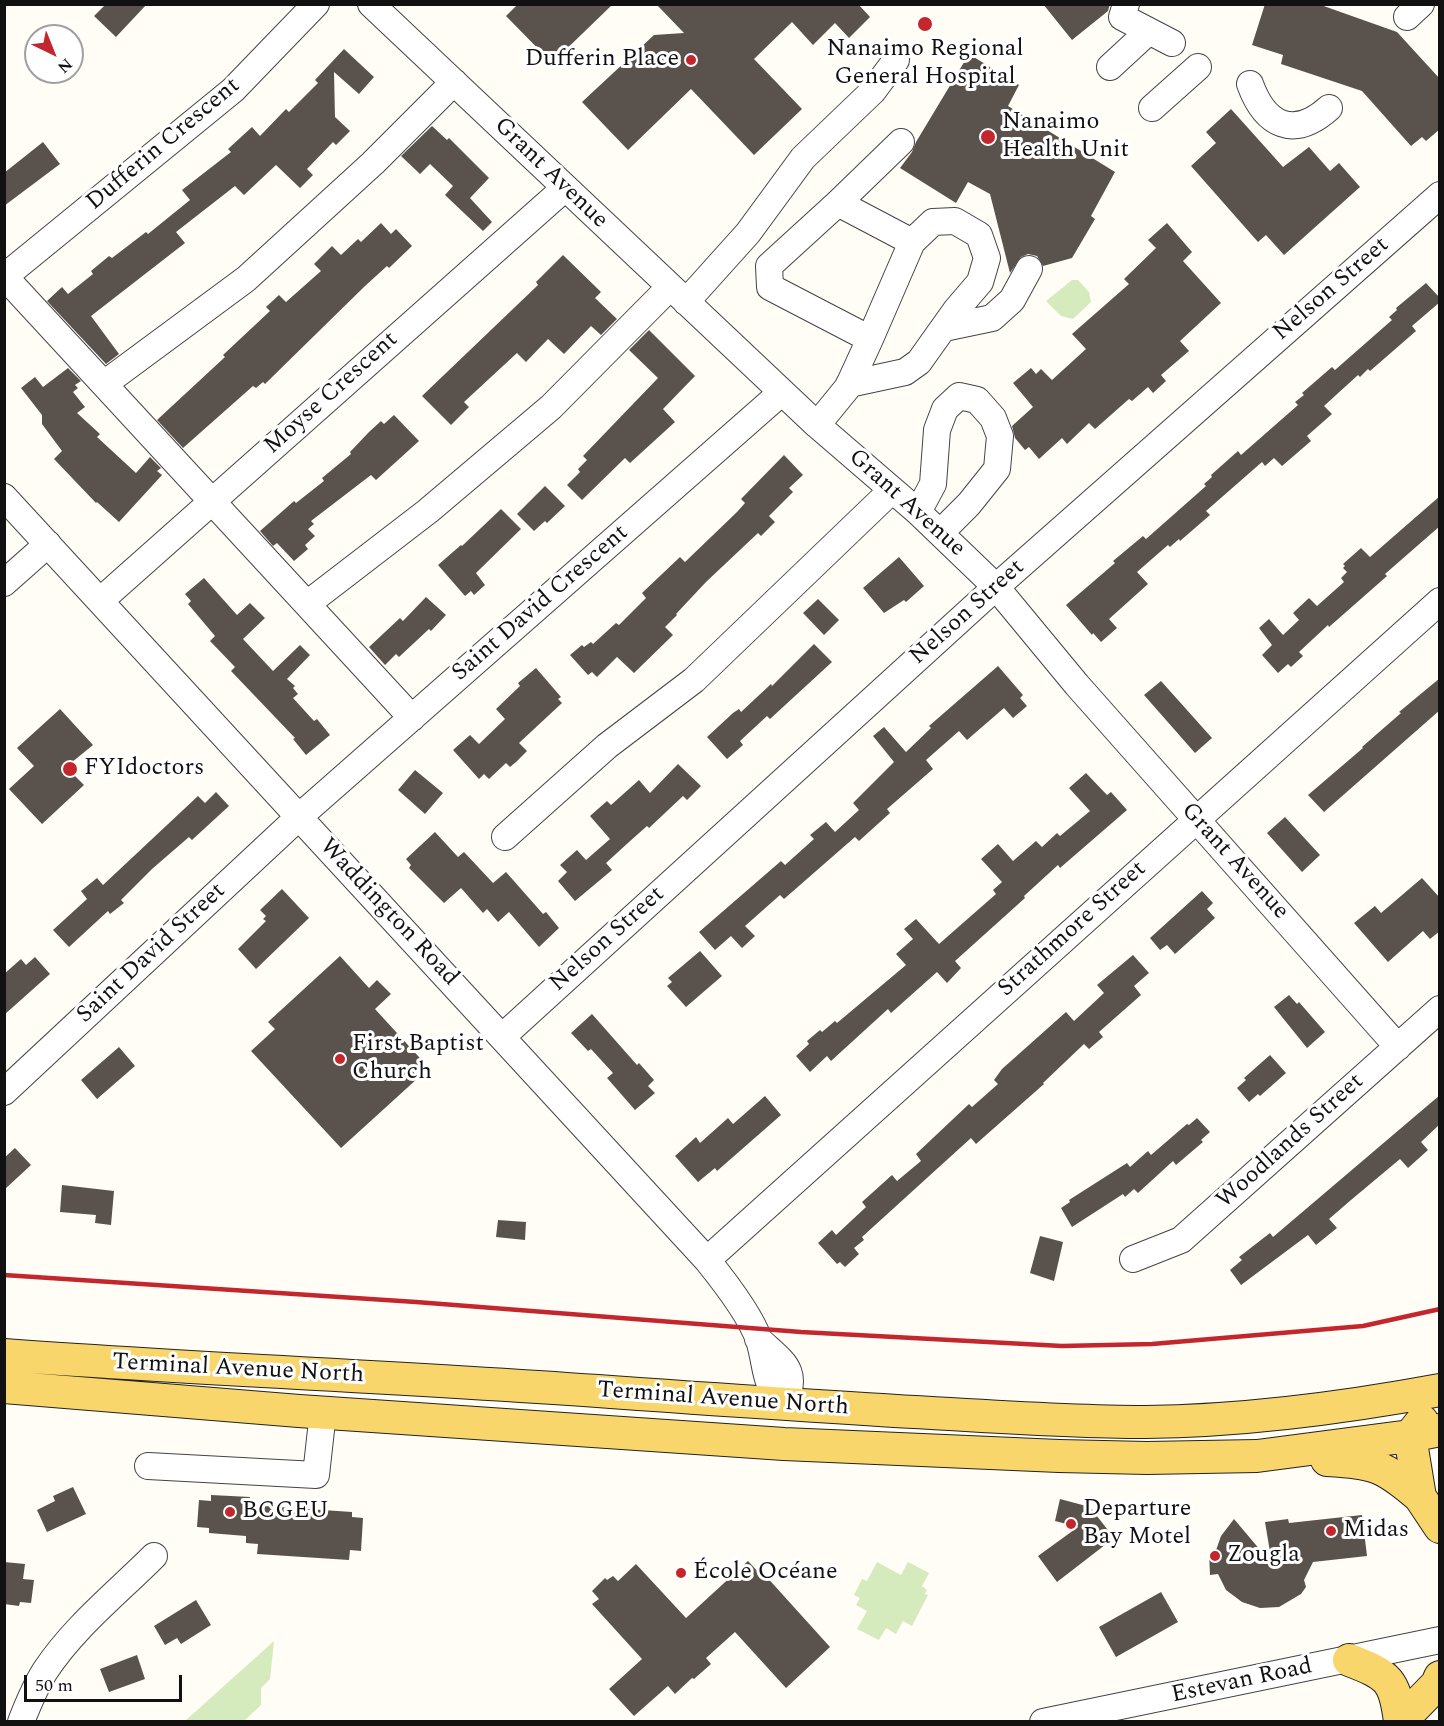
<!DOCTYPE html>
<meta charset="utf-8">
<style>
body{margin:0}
#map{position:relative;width:1444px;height:1726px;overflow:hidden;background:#fffdf5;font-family:Spectral,serif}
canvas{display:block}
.frame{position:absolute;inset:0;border:6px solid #111;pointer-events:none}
.north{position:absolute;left:24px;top:24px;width:60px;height:60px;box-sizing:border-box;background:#fff;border:2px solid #a0a0a0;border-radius:50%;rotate:137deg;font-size:16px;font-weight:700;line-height:24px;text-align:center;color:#111}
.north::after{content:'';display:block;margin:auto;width:21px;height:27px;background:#c4262e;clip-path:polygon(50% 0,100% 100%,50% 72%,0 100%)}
.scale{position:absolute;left:24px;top:1675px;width:158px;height:27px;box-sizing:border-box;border:3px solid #111;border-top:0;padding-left:8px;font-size:18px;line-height:21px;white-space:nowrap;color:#111;-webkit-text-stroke:4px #fff;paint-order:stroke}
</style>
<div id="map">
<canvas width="1444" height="1726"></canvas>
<div class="frame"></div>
<div class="north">N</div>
<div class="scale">50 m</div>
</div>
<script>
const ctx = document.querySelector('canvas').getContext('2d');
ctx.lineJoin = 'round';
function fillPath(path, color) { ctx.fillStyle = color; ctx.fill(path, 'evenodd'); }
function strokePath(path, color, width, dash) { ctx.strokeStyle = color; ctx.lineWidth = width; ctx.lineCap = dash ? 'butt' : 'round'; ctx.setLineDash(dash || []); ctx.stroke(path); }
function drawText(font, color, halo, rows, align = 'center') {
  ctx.font = font + ' Spectral,serif'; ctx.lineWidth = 6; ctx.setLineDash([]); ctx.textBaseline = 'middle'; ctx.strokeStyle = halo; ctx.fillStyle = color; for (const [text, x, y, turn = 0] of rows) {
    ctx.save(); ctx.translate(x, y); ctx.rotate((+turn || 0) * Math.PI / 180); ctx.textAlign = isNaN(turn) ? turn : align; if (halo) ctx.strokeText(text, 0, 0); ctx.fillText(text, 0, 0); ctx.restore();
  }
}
fillPath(new Path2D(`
 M1072 280H1078L1089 292 1091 302 1073 319 1061 316 1046 301Z
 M877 1562 901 1575 908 1562 929 1573 922 1586 927 1590 925 1594 928 1595 912 1626 903 1621 896 1634 886 1628 879 1640 857 1629 867 1611 856 1605 860 1598 854 1595 862 1579 867 1581Z
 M274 1641 270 1679 261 1688V1705L244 1721H185Z`), '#d5ebbd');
fillPath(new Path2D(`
 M106 4H147L116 37 94 16Z
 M518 4H613L552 63 506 16Z
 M656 4H858L870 17 849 38 835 23 813 45 792 22 754 59 802 109 754 155 691 89 628 150 582 102 654 35 684 33Z
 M1043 4H1110L1108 11 1072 40Z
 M1265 4H1318L1397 32 1440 79V129L1426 141 1422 137 1411 146 1362 91 1281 64 1283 55 1252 45Z
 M344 49 374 77 359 94 334 72 335 117 350 131 336 145 333 142 307 169 313 175 300 188 276 165 244 195 235 186 176 232 185 243 91 316 119 354 106 364 47 301 62 287 68 294 93 274 91 271 109 256 112 258 146 232 148 234 190 200 182 190 231 152 228 149 252 127 260 136 286 109 289 112 318 83 315 80Z
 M969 54 1019 85 1008 106 1115 172 1091 216 1095 219 1072 258 1043 266 1037 256 1028 254 1021 257 1010 273 990 194 968 182 956 203 900 168 912 152 916 142Z
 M1231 109 1283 167 1309 147 1330 171 1339 163 1360 187 1284 255 1266 235 1258 242 1191 166 1216 143 1206 132Z
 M432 126 447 140 449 138 489 178 470 198 492 222 483 231 445 195 453 186 430 164 420 174 401 156Z
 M43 142 60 164 4 206V173Z
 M381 223 391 234 396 229 412 246 389 268 387 266 365 286 265 384 263 382 256 388 253 386 183 448 157 420 225 357 223 355 270 311 266 307 279 295 286 302 321 271 314 264 332 246 341 255 358 239 361 242Z
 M1167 223 1192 252 1183 261 1221 303 1180 341 1189 351 1161 375 1166 381 1153 393 1148 387 1132 401 1129 399 1095 429 1089 423 1067 444 1062 438 1039 459 1029 447 1025 450 1015 438 1012 426 1033 407 1013 383 1031 368 1036 374 1041 369 1052 380 1086 349 1072 334 1129 284 1124 279 1156 248 1148 240Z
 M563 255 601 292 595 298 617 319 601 335 591 326 564 354 548 339 526 362 517 353 464 402 469 407 451 425 422 396 538 285 536 282Z
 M1426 283 1440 298V302L1412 326 1416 331 1370 371 1368 369 1360 377 1358 375 1324 406 1332 414 1307 436 1311 441 1282 466 1274 458 1265 466 1262 462 1206 511 1210 515 1180 541 1179 539 1170 547 1168 545 1137 572 1148 584 1109 619 1117 628 1101 642 1093 633 1092 635 1066 605 1115 563 1113 561 1143 536 1146 539 1206 486 1204 484 1212 477 1211 475 1238 451 1241 455 1298 405 1295 402 1304 395 1302 393 1332 367 1335 370 1392 320 1389 317 1397 310 1396 308Z
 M649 330 695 376 663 409 675 422 630 463 625 458 582 500 567 485 580 472 578 469 587 460 583 456 658 378 629 350Z
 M68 368 81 381 75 385 78 388 73 392 85 407 77 413 100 434 97 437 136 473 150 457 161 468 157 471 162 475 119 522 97 502 96 503 54 459 62 451 42 424V415L21 388 35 377 43 387Z
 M394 415 419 441 376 480 371 475 311 521 314 524 308 529 315 536 305 545 308 549 294 561 277 543 273 546 260 531 294 501 296 503 324 481 322 478 351 454 350 452 369 432 381 421 384 424Z
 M784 455 803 475 789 488 793 492 769 516 775 522 761 536 758 533 706 582 676 614 677 615 665 627 673 635 634 673 617 657 597 677 592 672 588 675 570 655 582 645 584 647 591 642 593 644 616 623 619 625 646 598 642 593 680 557 685 562 737 512 745 503 741 499Z
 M545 486 565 506 547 523 545 521 534 531 517 514Z
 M1440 496V526L1385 574 1387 576 1329 627 1328 625 1299 652 1303 656 1291 667 1288 664 1278 673 1262 655 1272 645 1259 628 1269 619 1283 635 1299 620 1293 613 1309 598 1317 606 1344 582 1341 578 1347 572 1343 568 1345 566 1343 564 1361 548 1370 557Z
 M501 509 521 529 476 573 485 585 474 595 471 591 465 596 438 565 461 545 462 546Z
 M899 557 924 586 906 602 904 600 884 613 863 588Z
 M204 578 237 615 250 603 265 618 243 639 273 671 300 645 310 655 287 679 295 686 293 688 298 694 293 698 314 721 317 719 330 735 306 755 293 739 295 738 231 671 235 667 210 641 215 636 188 604 191 601 185 594Z
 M426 597 446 615 431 631 429 629 399 657 396 654 385 665 369 647 400 618 403 621Z
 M818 599 839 620 824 635 803 613Z
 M814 644 832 662 770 719 767 716 740 741 743 745 727 759 707 737 733 713 739 709 741 712 771 684 772 686Z
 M998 666 1023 695 1020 698 1027 706 1013 718 1004 708 967 740 959 731 926 760 933 769 887 809 890 813 859 841 855 837 784 899 780 895 745 926 755 936 742 948 731 936 715 950 699 932 781 861 785 865 814 839 810 835 826 822 835 832 859 810 853 803 894 762 873 736 884 727 906 752 931 728 929 726Z
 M536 668 561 697 558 699 562 703 519 743 527 751 516 762 510 767 506 763 489 779 484 774 479 779 453 750 470 735 479 744 505 719 496 709 520 686 518 683Z
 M1440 678V710L1324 812 1308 795 1363 748 1362 747 1401 713 1399 712Z
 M1161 681 1212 738 1195 753 1144 695Z
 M60 709 93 745 66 767 84 785 42 824 9 789 34 766 17 748Z
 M678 764 701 786 687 800 683 796 649 828 647 826 629 842 606 863 612 870 575 901 558 881 567 872 560 865 577 850 586 860 610 839 590 816 607 801 611 805 639 780 650 793Z
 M415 770 443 793 425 814 398 790Z
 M1086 773 1107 795 1111 792 1127 810 1060 868 1058 865 1024 896 1025 898 955 961 961 968 947 983 937 972 891 1013 888 1009 831 1061 827 1056 810 1072 796 1056 809 1044 807 1041 820 1030 822 1032 835 1021 837 1023 906 965 896 954 913 939 904 929 916 919 939 944 996 894 993 890 1002 882 981 859 998 844 1013 861 1036 841 1042 847 1057 833 1060 836 1090 811 1069 788Z
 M216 792 229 806 192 840 189 837 152 869 121 900 124 903 110 914 108 911 69 947 53 930 87 899 81 891 97 878 103 885 198 796 205 803Z
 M1285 817 1320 855 1302 872 1267 833Z
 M435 832 458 857 464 852 493 883 506 872 543 914 546 912 559 928 539 947 509 912 498 922 487 909 483 913 461 888 444 903 409 868 411 865 406 859Z
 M1422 878 1440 898V931L1430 939 1423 931 1388 962 1354 923 1375 906 1381 913Z
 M282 889 309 918 256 969 238 949 266 921 263 919 266 916 260 910Z
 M1202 891 1213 903 1207 909 1215 918 1175 954 1167 945 1160 950 1150 938Z
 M700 951 722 976 686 1007 667 986 672 982 668 978Z
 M1133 955 1149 973 1134 986 1141 995 1099 1032 1103 1037 1089 1049 1084 1044 1043 1083 1044 1084 976 1144 971 1138 862 1237 864 1240 854 1248 859 1254 845 1267 840 1262 837 1264 818 1243 832 1230 836 1235 866 1207 862 1202 892 1175 897 1181 921 1161 916 1154 969 1104 972 1107 998 1084 994 1080 1002 1069 1066 1012 1074 1021 1104 993 1097 985Z
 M340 956 369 988 377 980 391 994 375 1009 429 1068 341 1148 251 1051 275 1029 268 1022Z
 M35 957 50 974 4 1015V974L21 959 26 965Z
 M1289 995 1297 1004 1299 1002 1325 1032 1307 1048 1274 1007Z
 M592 1014 637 1065 639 1063 654 1080 648 1086 655 1093 635 1110 607 1078 613 1073 591 1049 588 1051 571 1033Z
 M119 1047 135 1066 97 1099 81 1080Z
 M1270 1055 1286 1073 1260 1096 1258 1094 1249 1102 1237 1088 1246 1080 1244 1078Z
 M1440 1095V1124L1421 1142 1428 1150 1408 1168 1400 1159 1351 1200 1329 1219 1337 1228 1316 1245 1308 1235 1241 1285 1230 1270 1242 1260 1239 1257 1270 1233 1273 1237Z
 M765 1096 781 1115 717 1171 715 1168 698 1182 675 1156 696 1137 700 1143 728 1118 733 1124Z
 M1197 1118 1210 1132 1201 1140 1203 1142 1176 1165 1173 1161 1138 1193 1134 1189 1125 1197 1123 1194 1072 1227 1061 1208 1070 1202 1069 1200 1127 1163 1130 1167 1148 1151 1151 1155 1187 1124 1189 1125Z
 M15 1148 31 1165 4 1190V1158Z
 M62 1185 114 1191 111 1225 95 1223 96 1215 60 1212Z
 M498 1220 526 1222 525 1240 496 1237Z
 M1040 1236 1063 1242 1054 1281 1030 1273Z
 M73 1487 86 1514 47 1532 37 1510 55 1501 53 1496Z
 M211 1495 250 1497 249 1505 352 1512V1517L363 1518 361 1551 350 1550 349 1560 257 1554 258 1544 246 1543V1536L209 1533V1528L197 1527 199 1500 211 1501Z
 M1060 1499 1090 1507 1114 1538 1057 1582 1038 1556 1078 1527 1055 1521Z
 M1362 1515 1367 1556 1313 1562 1304 1580 1306 1587 1301 1594 1279 1607 1260 1608 1242 1602 1226 1590 1218 1574 1210 1575 1209 1552 1215 1553 1221 1536 1234 1519 1272 1564 1265 1522 1288 1519 1289 1523Z
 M748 1561 762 1576 764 1574 830 1647 786 1688 735 1632 706 1658 711 1664 694 1679 692 1678 675 1694 668 1686 634 1716 609 1689 642 1659 592 1604 599 1599 592 1591 605 1578 607 1580 613 1576 618 1581 636 1564 686 1618Z
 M4 1562 25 1564 23 1579 34 1580 31 1603 20 1602 19 1606 4 1604Z
 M1161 1592 1178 1622 1116 1657 1099 1627Z
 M196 1600 211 1625 181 1644 177 1638 165 1645 154 1626Z
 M137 1655 145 1679 109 1692 100 1669Z`), '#5a524d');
const minor = new Path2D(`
 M371 4 817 425 918 512 996 587 1077 685 1398 1047
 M1126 4 1122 17 1172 43
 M1407 17 1421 4
 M1110 67 1149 31
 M1250 84C1265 125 1293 140 1329 108
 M1152 108 1198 67
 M838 203 901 142
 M4 276 412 718
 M4 277 233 90 316 4
 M686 302 748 233 803 158 873 91 896 60
 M944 328 992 318 1012 300 1029 269
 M104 384 246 279 373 163 454 82
 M849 384 905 372 919 362 956 310 980 282 987 258 979 235 955 221 933 222 912 242
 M817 425 848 387 870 339 770 287 769 266 838 203 912 242 870 339
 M4 497 707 1260C724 1281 750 1314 759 1340 767 1366 763 1382 783 1405 801 1370 782 1362 758 1339
 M918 512 933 484 937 430 945 409 959 396 977 400 993 418 1000 436 997 469 969 504 941 532
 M4 583 48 544
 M100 601 565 188
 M307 604 428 511 551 407 670 287
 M505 837 607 746 694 680 892 490
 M502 1037 996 587 1440 195
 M4 1092 300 816 782 392
 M1133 1259 1181 1240 1440 1009
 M707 1260 1440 601
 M148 1466 316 1475 323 1412
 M21 1722C28 1704 35 1687 45 1671 74 1627 117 1593 154 1556
 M1043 1722 1440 1640`);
const major = new Path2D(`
 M4 1355C207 1370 409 1377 611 1392 724 1400 837 1408 950 1414 1015 1418 1080 1422 1145 1422 1244 1421 1343 1408 1440 1390
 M4 1387 299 1411 784 1444 1059 1456 1147 1458 1257 1456 1410 1436 1440 1430
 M1422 1421 1410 1436 1420 1497 1440 1527
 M1327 1460C1375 1463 1383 1465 1420 1497
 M1349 1660C1388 1675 1395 1679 1400 1722
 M1400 1722 1437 1684 1440 1677`);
strokePath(minor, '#444', 28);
strokePath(major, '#222', 34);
strokePath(minor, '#fff', 26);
strokePath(major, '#f9d66b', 32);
strokePath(new Path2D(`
 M4 1275 416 1302 801 1332 1062 1346 1152 1344 1363 1326 1440 1309`), '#c4262e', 4.5);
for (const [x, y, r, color] of [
 [925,24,8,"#c4262e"],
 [691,60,6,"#c4262e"],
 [988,137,8,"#c4262e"],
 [70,769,8,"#c4262e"],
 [340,1059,6,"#c4262e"],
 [230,1512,6,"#c4262e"],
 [1071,1524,6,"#c4262e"],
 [1331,1531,6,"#c4262e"],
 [1215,1556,6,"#c4262e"],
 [681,1573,6,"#c4262e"]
]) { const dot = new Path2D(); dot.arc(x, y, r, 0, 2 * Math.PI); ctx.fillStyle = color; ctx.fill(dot); strokePath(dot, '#fff', 2); }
drawText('24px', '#111', '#fff', [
 ["Nanaimo Regional",925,50,"center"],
 ["General Hospital",925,78,"center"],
 ["Dufferin Place",679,60,"right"],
 ["Nanaimo",1002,123],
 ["Health Unit",1002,151],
 ["FYIdoctors",84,769],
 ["First Baptist",352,1045],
 ["Church",352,1073],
 ["Departure",1083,1510],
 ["Bay Motel",1083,1538],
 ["BCGEU",242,1512],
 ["Midas",1343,1531],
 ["Zougla",1227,1556],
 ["École Océane",693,1573]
], 'left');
drawText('24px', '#111', '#fff', [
 ["Dufferin Crescent",164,145,-40],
 ["Grant Avenue",550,174,44],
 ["Nelson Street",1332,290,-41],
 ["Moyse Crescent",332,394,-42],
 ["Grant Avenue",906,504,42],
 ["Saint David Crescent",541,604,-41],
 ["Nelson Street",968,613,-42],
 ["Grant Avenue",1234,862,48],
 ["Waddington Road",388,913,47],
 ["Strathmore Street",1073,930,-42],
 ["Nelson Street",608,940,-42],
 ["Saint David Street",152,954,-43],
 ["Woodlands Street",1291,1142,-42],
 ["Terminal Avenue North",238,1370,3],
 ["Terminal Avenue North",723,1400,4],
 ["Estevan Road",1242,1682,-12]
]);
</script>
